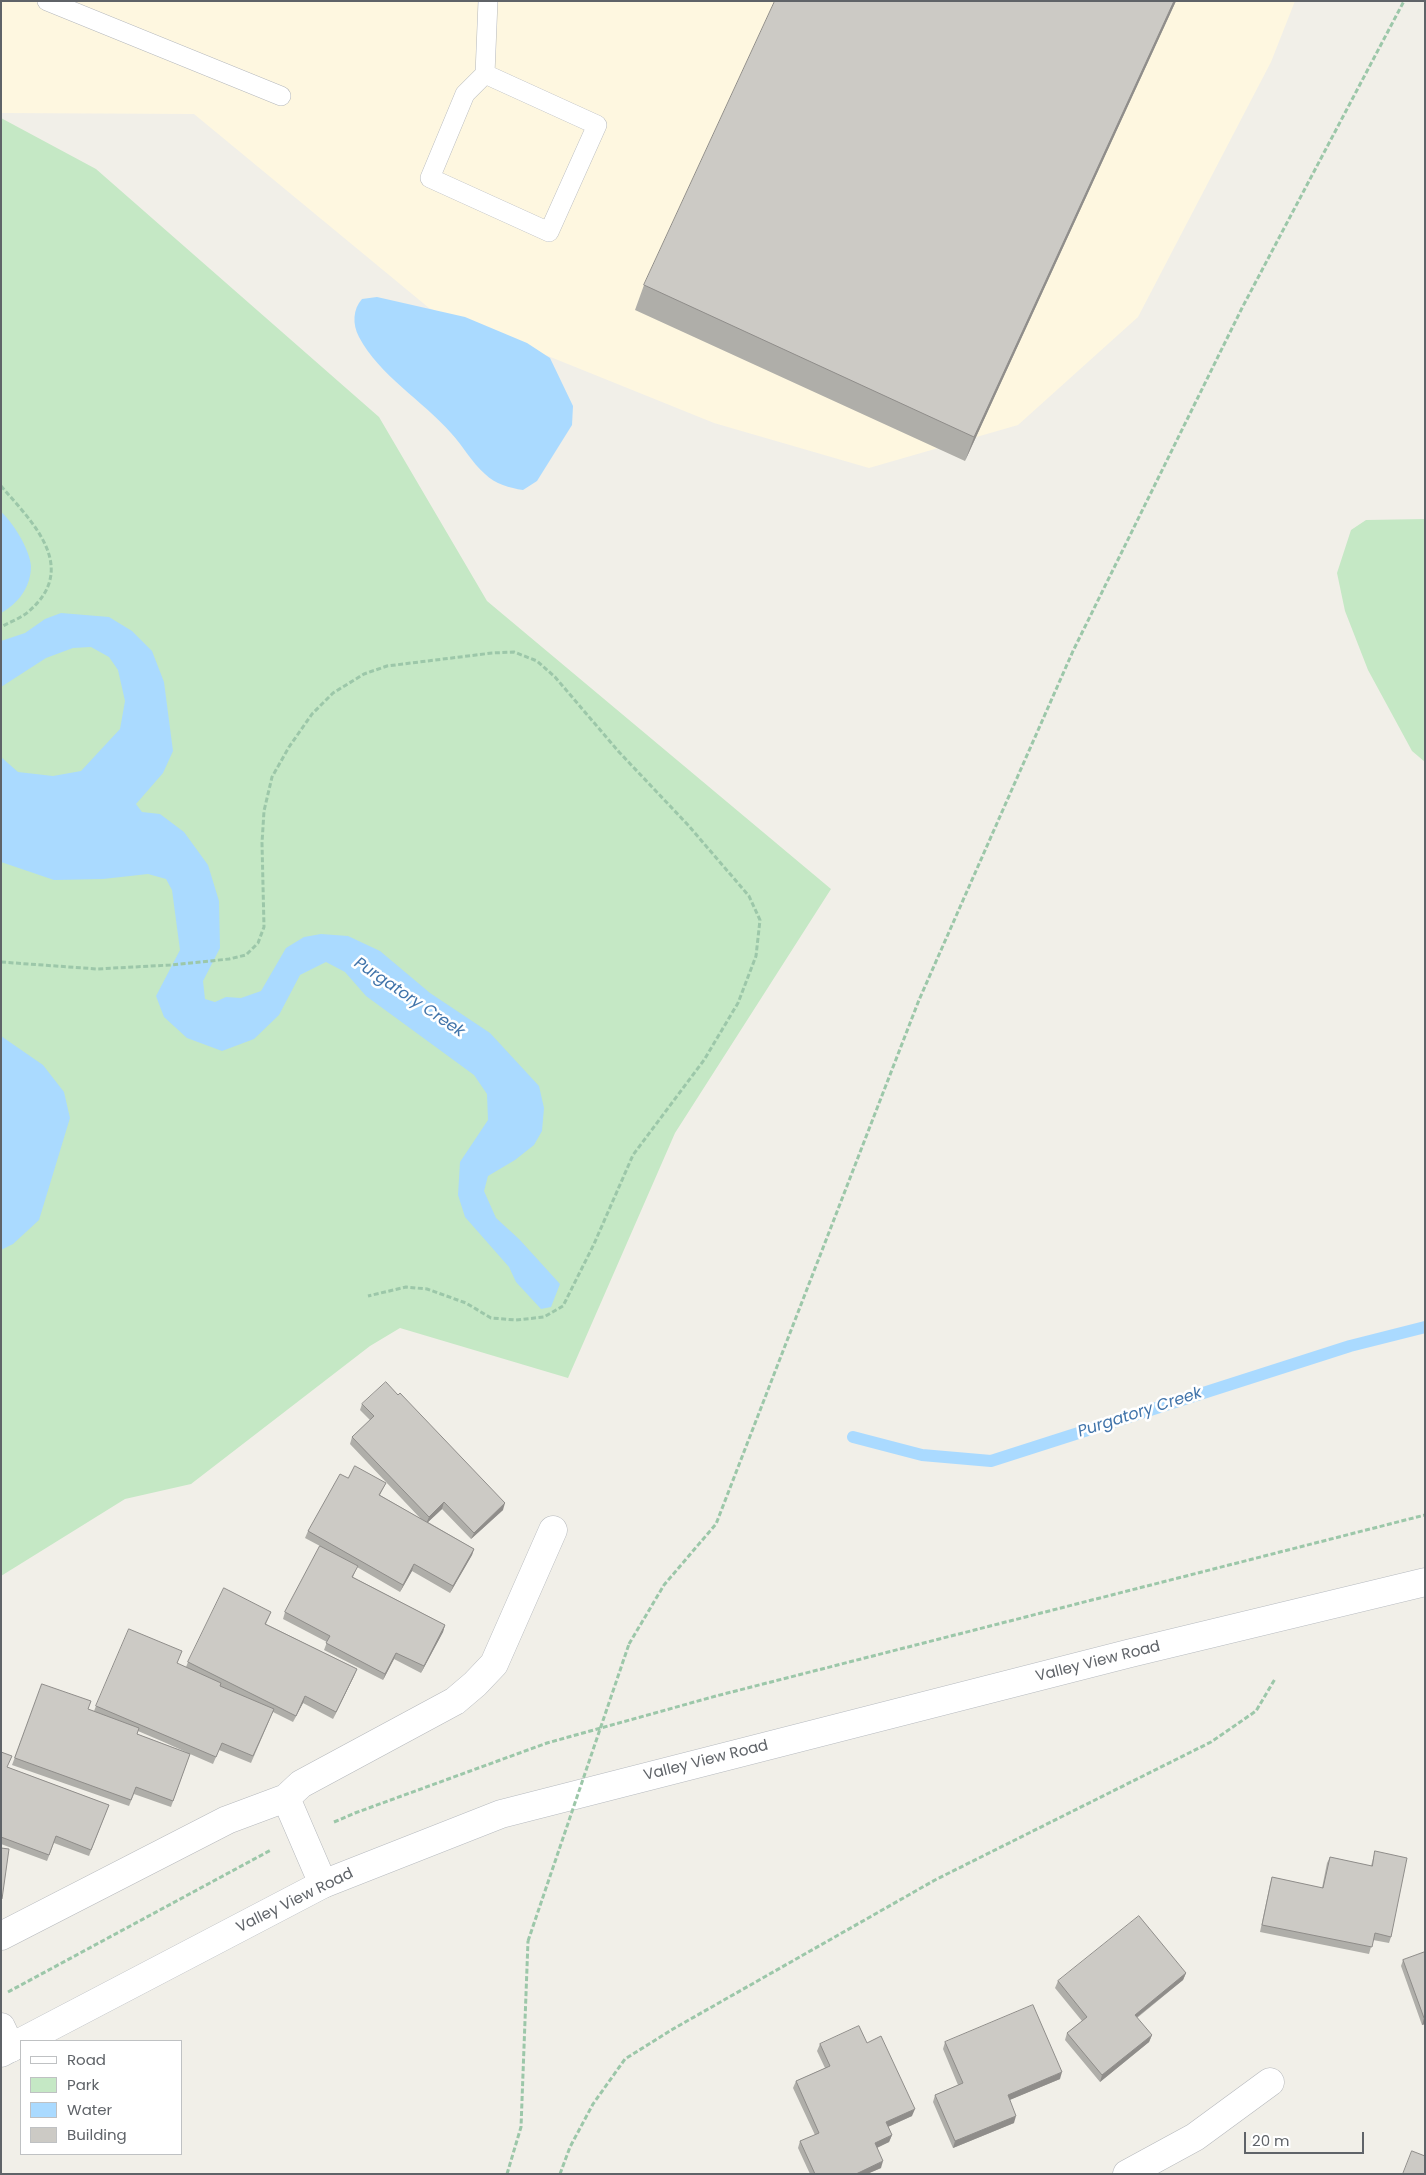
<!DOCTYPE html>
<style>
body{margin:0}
#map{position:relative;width:1426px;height:2175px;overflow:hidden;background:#f1efe8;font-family:Poppins,sans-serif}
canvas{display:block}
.frame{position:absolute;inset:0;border:2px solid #5f6368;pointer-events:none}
.legend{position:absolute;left:20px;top:2040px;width:162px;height:115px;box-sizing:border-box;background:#fff;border:1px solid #bfc1c3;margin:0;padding:6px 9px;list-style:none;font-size:15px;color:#5f6368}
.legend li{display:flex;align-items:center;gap:10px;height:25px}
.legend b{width:25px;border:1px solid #bfc1c3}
.scale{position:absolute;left:1244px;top:2132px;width:120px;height:22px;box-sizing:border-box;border:2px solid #5f6368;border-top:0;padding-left:6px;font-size:15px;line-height:18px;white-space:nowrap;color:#5f6368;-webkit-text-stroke:4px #fff;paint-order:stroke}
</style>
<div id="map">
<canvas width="1426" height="2175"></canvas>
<div class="frame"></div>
<ul class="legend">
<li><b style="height:6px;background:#fff"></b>Road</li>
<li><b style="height:14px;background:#c5e8c5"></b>Park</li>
<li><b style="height:14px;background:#aadaff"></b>Water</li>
<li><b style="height:14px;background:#cccac5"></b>Building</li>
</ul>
<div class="scale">20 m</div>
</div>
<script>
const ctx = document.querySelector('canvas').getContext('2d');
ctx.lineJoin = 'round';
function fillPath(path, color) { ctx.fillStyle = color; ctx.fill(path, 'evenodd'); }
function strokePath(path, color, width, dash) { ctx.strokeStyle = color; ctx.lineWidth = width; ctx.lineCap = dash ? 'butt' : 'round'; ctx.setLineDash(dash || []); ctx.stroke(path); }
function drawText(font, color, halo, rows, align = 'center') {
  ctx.font = font + ' Poppins,sans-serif'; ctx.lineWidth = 5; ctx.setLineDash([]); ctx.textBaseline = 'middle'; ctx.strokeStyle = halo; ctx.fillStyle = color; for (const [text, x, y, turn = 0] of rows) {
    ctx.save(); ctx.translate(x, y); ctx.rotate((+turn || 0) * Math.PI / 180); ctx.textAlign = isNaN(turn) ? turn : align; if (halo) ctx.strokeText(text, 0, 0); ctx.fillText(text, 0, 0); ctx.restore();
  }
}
fillPath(new Path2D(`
 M1 1H1295L1271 62 1138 317 1018 425 869 468 714 423 429 308 194 114 1 113Z`), '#fef7e0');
fillPath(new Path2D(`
 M1 118 96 169 379 417 487 601 831 889 675 1133 568 1378 400 1328 370 1346 191 1484 125 1499 1 1576Z
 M1425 519V762L1412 751 1368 670 1345 611 1337 573 1351 530 1366 520Z`), '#c5e8c5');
fillPath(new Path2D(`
 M377 297 465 317 527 343 550 358 573 406 572 425 537 481 523 490C510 488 495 484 485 474 472 463 463 446 451 433 423 401 379 375 359 337 352 324 353 309 362 299Z
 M1 512C13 522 30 550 31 566 31 587 18 604 1 613Z
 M61 613 109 617 132 631 152 651 164 682 173 751 163 773 136 804 142 812 160 814 184 832 208 865 219 901 220 948 203 981 205 999 215 1002 226 997 241 998 261 991 286 948 304 937 321 934 348 936 380 951 430 993 490 1033 539 1086 544 1108 542 1131 534 1145 515 1160 488 1176 484 1191 496 1218 519 1239 560 1284 551 1307 541 1309 516 1282 509 1267 465 1217 458 1195 460 1162 488 1120 487 1094 474 1075 366 996 345 972 326 962 300 975 279 1015 254 1039 222 1051 187 1038 164 1017 156 996 180 950 172 890 166 879 148 874 103 879 54 880 1 862V757L18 772 53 776 81 771 120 729 125 701 118 670 109 657 91 647 73 648 46 658 1 687V641L25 633 45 619Z
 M1 1036 43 1065 64 1092 70 1118 39 1220 13 1244 1 1250Z`), '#aadaff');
strokePath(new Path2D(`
 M853 1437 922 1455 991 1461 1350 1346 1425 1327`), '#aadaff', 12);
const service = new Path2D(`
 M47 1 281 96
 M485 74 597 125 549 232 430 178 465 94 485 74 488 1`);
const minor = new Path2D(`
 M323 1884 286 1798 301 1784 455 1701 475 1684 494 1664 553 1530
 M1 1936 227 1820 286 1798
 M1 2027 11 2048
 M1127 2174 1195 2137 1270 2082`);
const secondary = new Path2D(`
 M23 2041 323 1884 501 1814 1131 1653 1425 1582
 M1 2053 21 2042`);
strokePath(service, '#b5b8bc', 20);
strokePath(minor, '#b5b8bc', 29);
strokePath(secondary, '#b6babf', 29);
strokePath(new Path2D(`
 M1 486C33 523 80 568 28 612 21 618 10 622 1 627
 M1 962 97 969 170 965 229 959 246 955 258 943 264 927 262 843 264 811 272 777 289 747 312 714 333 693 364 674 387 666 492 653 514 652 537 661 555 677 619 752 688 825 749 896 760 920 756 956 738 1003 704 1060 633 1155 594 1244 563 1306 544 1317 516 1320 491 1318 466 1303 427 1289 406 1287 368 1296
 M629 1644 664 1585 716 1524 919 1000 1073 651 1242 308 1404 1
 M334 1822 355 1813 547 1743 716 1696 1425 1515
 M8 1992 271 1850
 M507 2174 521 2127 528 1941
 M560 2174 570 2147 593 2104 625 2059 673 2029 935 1880 1211 1742 1256 1711 1275 1679`), '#9cc7a9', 3, [5, 2.5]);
strokePath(service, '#fff', 19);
strokePath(minor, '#fff', 28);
strokePath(secondary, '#fff', 28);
strokePath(new Path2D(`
 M528 1941 629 1644`), '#9cc7a9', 3, [5, 2.5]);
fillPath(new Path2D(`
 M1176 1 965 461 635 310 644 285Z
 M362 1404 503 1510 471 1539 442 1509 428 1522 474 1549 472 1555 450 1593 412 1571 400 1592 357 1567 353 1577 445 1625 443 1632 421 1673 394 1659 383 1680 324 1650 327 1642 283 1619 285 1612 320 1546 305 1538 308 1531 348 1478 386 1483 380 1495 421 1519 350 1444 352 1437 370 1420 360 1410Z
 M271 1612 266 1624 357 1669 354 1676 333 1719 303 1703 293 1722 273 1712 251 1763 219 1750 213 1764 190 1754 171 1807 134 1794 129 1806 12 1765 42 1684 88 1709 94 1711 96 1706 177 1664 186 1667 188 1662ZM138 1731 166 1743 188 1753 137 1734Z
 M1 1752 7 1767 109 1805 89 1856 54 1843 47 1861 1 1844Z
 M1375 1851 1391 1937 1389 1943 1373 1940 1369 1954 1260 1932 1270 1884 1272 1877 1322 1888 1327 1863 1330 1857 1371 1866Z
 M1425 1952V2024L1422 2025 1401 1966 1403 1960Z
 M1186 1973 1183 1980 1137 2018 1152 2035 1149 2042 1100 2082 1065 2040 1067 2033 1082 2021 1055 1988 1058 1981Z
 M945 2042 1060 2079 1009 2100 1014 2123 953 2148 933 2102 935 2095 958 2085 943 2049Z
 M867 2043 912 2116 888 2127 892 2135 889 2142 877 2148 881 2168 867 2174H810L798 2148 800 2141 815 2135 793 2088 796 2081 825 2068 817 2051 820 2044Z`), '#afaea9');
fillPath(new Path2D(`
 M1174 1H1176L965 461 974 437Z
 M444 1502 442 1509 426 1524 429 1517Z
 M505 1503 503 1510 471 1539 474 1533Z
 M474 1549 472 1555 450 1593 453 1586Z
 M414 1564 412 1571 400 1592 403 1585Z
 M445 1625 443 1632 421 1673 424 1666Z
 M396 1653 394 1659 383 1680 385 1674Z
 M357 1669 354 1676 333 1719 336 1712Z
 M305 1696 303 1703 293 1722 296 1716Z
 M1186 1973 1183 1980 1132 2021 1135 2015Z
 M1424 2018 1425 2024 1422 2025Z
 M1152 2035 1149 2042 1100 2082 1102 2075Z
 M1062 2072 1060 2079 1005 2102 1008 2095Z
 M915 2109 912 2116 883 2129 886 2122Z
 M1016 2116 1014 2123 953 2148 955 2141Z
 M892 2135 889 2142 872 2150 875 2143Z
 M883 2161 881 2168 867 2174H856Z`), '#8f8d8a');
const building = new Path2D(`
 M775 1H1174L974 437 644 285Z
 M386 1382 398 1395 400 1393 505 1503 474 1533 444 1502 429 1517 352 1437 374 1416 362 1404Z
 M355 1466 386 1483 379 1495 474 1549 453 1586 414 1564 403 1585 308 1531 340 1474 348 1478Z
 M320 1546 358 1566 352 1577 445 1625 424 1666 396 1653 385 1674 326 1643 330 1636 285 1612Z
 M224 1588 271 1612 265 1624 357 1669 336 1712 305 1696 296 1716 188 1662Z
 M129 1629 182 1651 177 1663 221 1683 220 1686 274 1709 253 1756 222 1743 216 1757 96 1706Z
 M42 1684 91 1701 88 1709 139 1728 137 1734 190 1754 173 1801 136 1787 131 1800 15 1758Z
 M1 1752 12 1756 7 1767 109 1805 91 1850 56 1836 49 1855 1 1837Z
 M1 1848 9 1849 2 1899H1Z
 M1375 1851 1407 1858 1391 1937 1375 1933 1372 1947 1262 1925 1272 1877 1323 1888 1330 1857 1372 1866Z
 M1139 1916 1186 1973 1135 2015 1152 2035 1102 2075 1067 2033 1087 2017 1058 1981Z
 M1425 1952V2018H1424L1403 1960Z
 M1033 2005 1062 2072 1008 2095 1016 2116 955 2141 935 2095 963 2083 945 2042Z
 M859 2026 867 2043 881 2036 915 2109 886 2122 892 2135 875 2143 883 2161 856 2174H815L800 2141 819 2133 796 2081 830 2066 820 2044Z
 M1412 2151 1425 2156V2174H1403Z`);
fillPath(building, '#cccac5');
strokePath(building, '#8f8d8a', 1);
drawText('15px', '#5f6368', '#fff', [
 ["Valley View Road",1098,1662,-14],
 ["Valley View Road",706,1761,-14],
 ["Valley View Road",295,1901,-26]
]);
drawText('italic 16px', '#4174aa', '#fff', [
 ["Purgatory Creek",409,998,34],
 ["Purgatory Creek",1140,1413,-18]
]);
</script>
